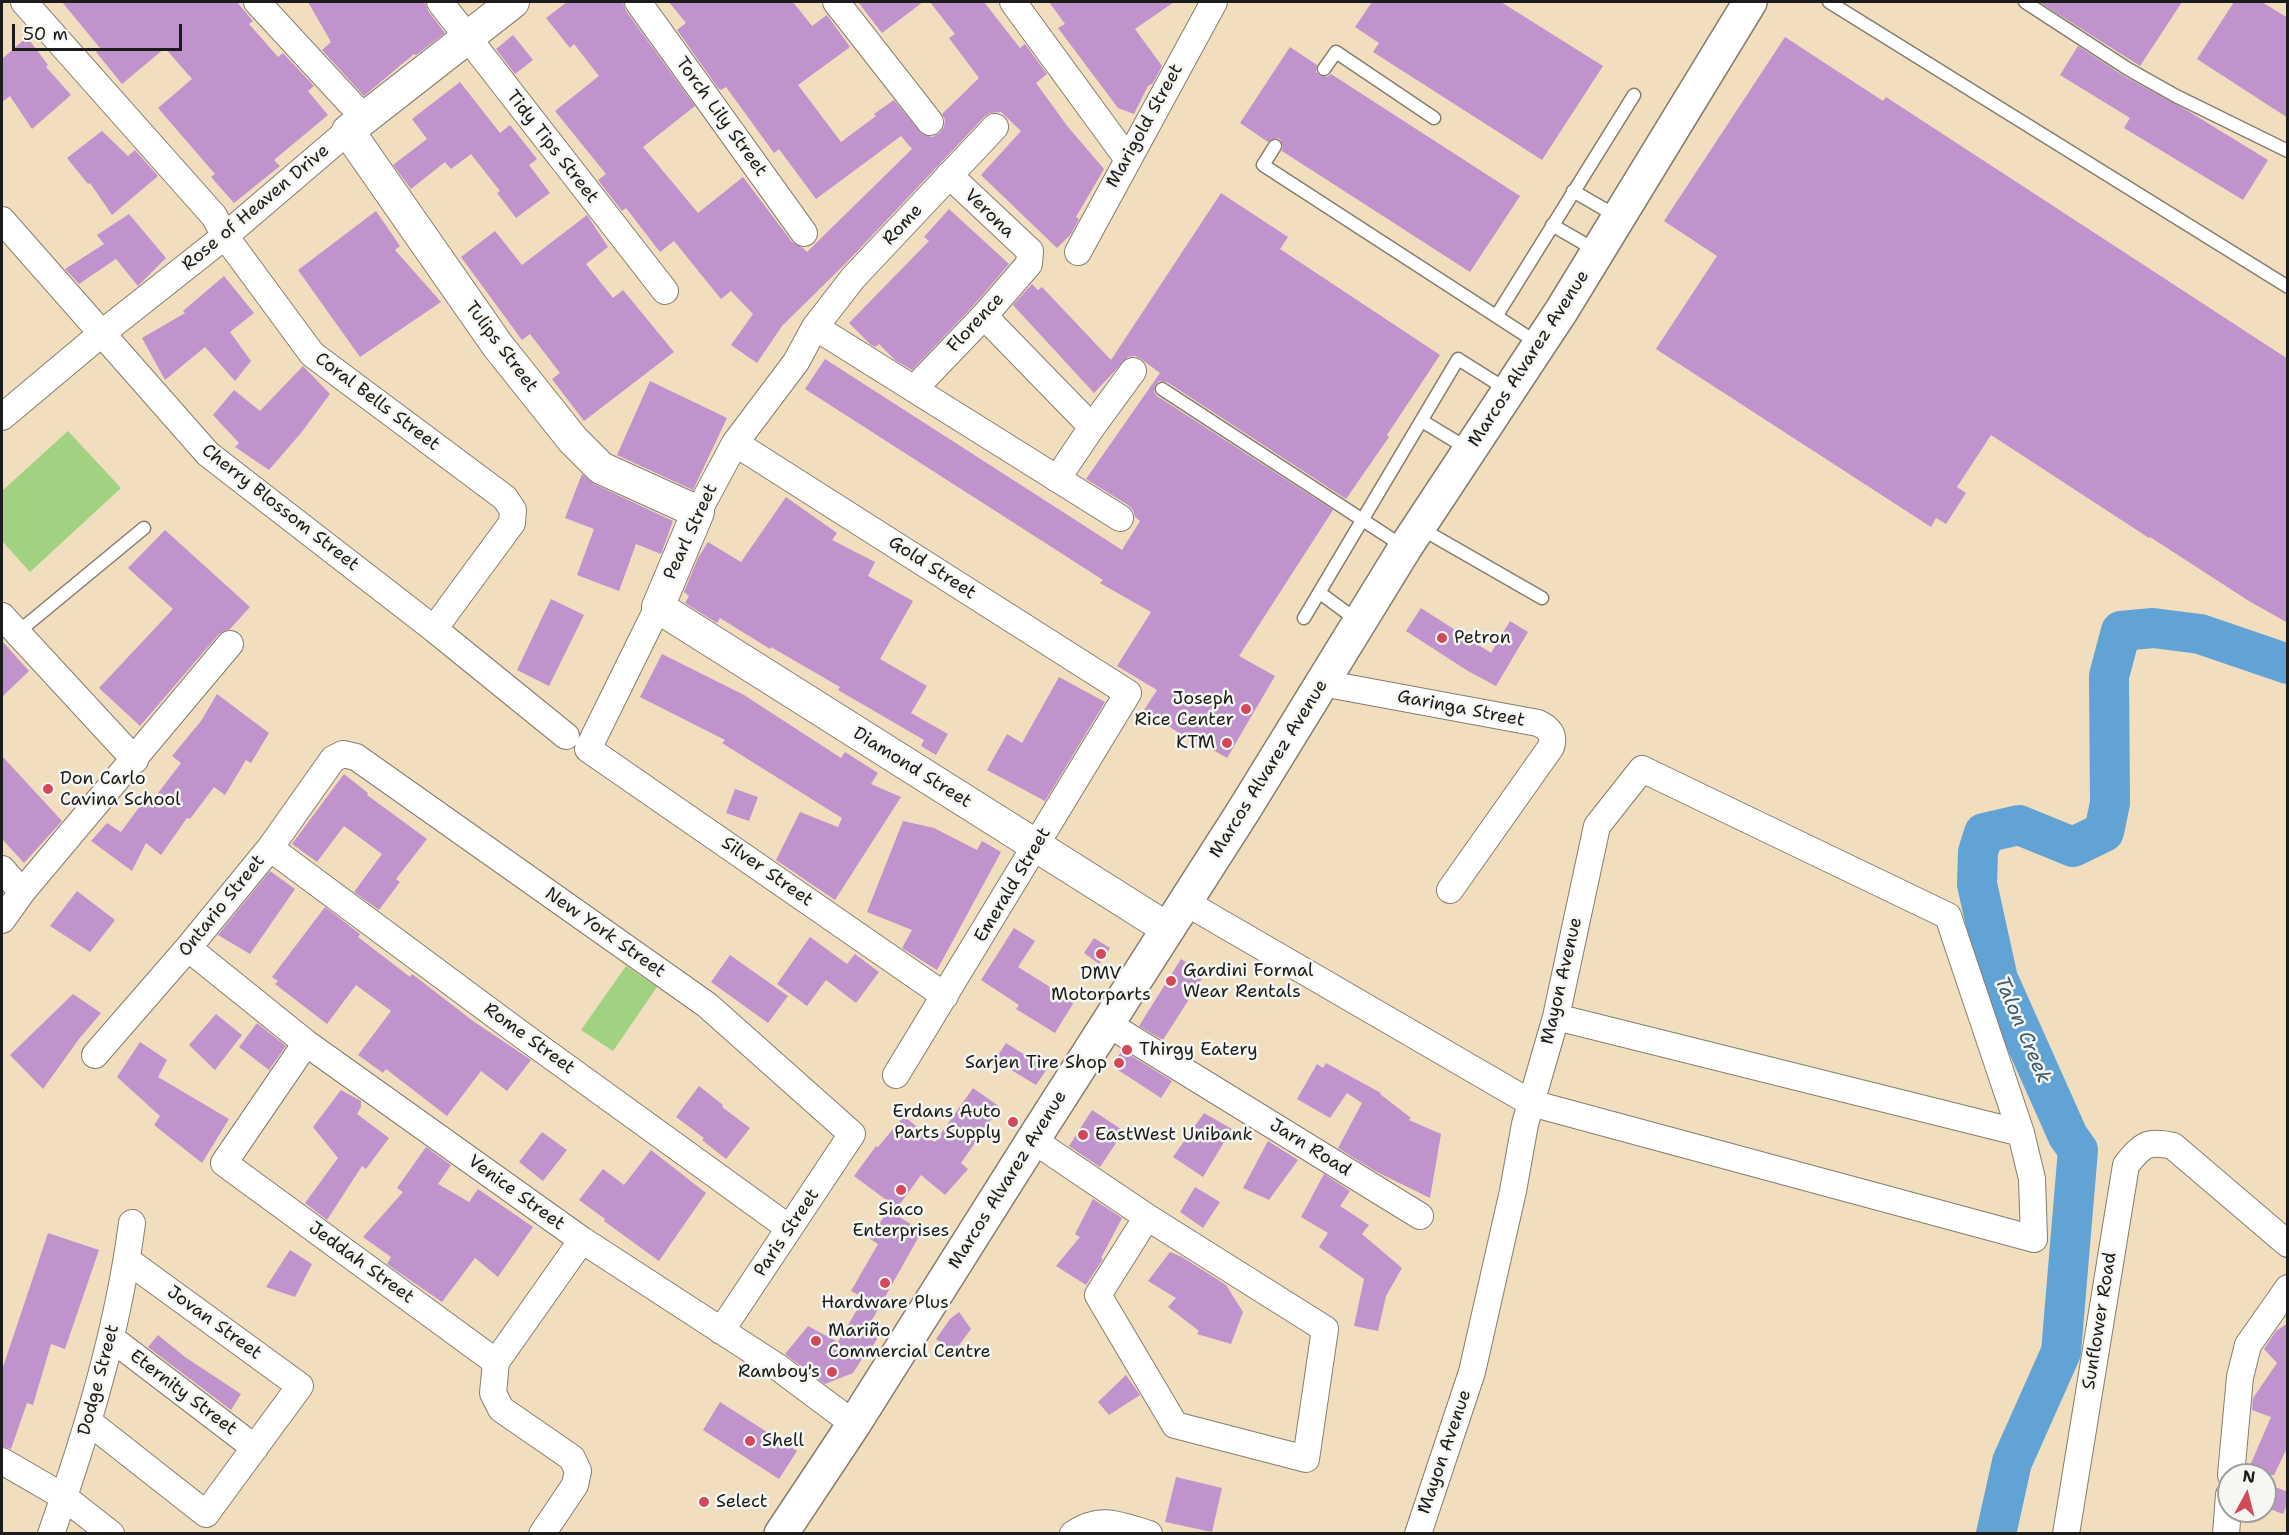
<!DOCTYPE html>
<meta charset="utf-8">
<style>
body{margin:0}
#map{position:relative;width:2289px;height:1535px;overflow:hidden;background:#f0debf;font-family:"Shantell Sans",sans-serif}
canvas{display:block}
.frame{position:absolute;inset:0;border:3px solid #1c1c1c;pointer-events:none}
.north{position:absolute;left:2217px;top:1463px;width:60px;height:60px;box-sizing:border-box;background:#f6f6f2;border:2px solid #9f9f9c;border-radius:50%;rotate:7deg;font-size:16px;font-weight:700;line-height:24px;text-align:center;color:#1c1c1c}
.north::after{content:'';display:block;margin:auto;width:21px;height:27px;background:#d1495b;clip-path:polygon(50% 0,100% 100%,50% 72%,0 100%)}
.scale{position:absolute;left:12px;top:24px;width:170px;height:27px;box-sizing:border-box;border:3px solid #1c1c1c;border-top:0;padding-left:8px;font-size:18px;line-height:21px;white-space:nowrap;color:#1c1c1c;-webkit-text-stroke:4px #f6f6f2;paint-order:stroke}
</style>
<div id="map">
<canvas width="2289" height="1535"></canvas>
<div class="frame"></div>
<div class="north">N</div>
<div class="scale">50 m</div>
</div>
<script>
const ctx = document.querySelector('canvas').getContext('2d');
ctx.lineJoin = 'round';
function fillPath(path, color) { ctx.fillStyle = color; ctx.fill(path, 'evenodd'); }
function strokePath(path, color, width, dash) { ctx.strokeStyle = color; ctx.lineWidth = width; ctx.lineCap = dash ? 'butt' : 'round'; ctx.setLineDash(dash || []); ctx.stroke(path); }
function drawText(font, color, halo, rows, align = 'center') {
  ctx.font = font + ' "Shantell Sans",sans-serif'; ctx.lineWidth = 5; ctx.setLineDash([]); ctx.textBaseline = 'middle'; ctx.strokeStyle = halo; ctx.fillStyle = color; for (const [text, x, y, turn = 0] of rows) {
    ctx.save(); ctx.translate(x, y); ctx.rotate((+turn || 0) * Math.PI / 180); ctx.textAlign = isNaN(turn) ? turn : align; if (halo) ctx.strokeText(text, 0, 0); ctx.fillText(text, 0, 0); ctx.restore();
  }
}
fillPath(new Path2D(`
 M68 431 121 488 30 572 2 541V491Z
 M626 966 657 987 613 1051 581 1030Z`), '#a1d281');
strokePath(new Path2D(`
 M1996 1534 2012 1462 2061 1352 2078 1150 2068 1136 1998 979 1977 884 1978 852 1984 833 2019 825 2073 847 2104 832 2110 803 2109 676 2121 631 2153 628 2200 634 2288 664`), '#61a3d5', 40);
fillPath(new Path2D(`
 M62 2H237L253 21 249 24 278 57 283 53 314 86 308 91 328 115 274 160 280 166 234 203 211 177 215 174 158 108 192 79 165 48 122 84 96 52 100 48Z
 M308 2H425L428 11 445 33 416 55 414 54 364 96 322 50 331 42Z
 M567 2H623L626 11 695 106 643 147 698 213 743 177 792 242 803 248 807 252 912 149 901 136 816 199 779 149 774 153 726 87 721 90 718 88 677 30 686 23 669 2H793L812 26 827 15 850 47 798 85 841 142 876 116 874 114 894 100 922 134 932 137 940 133 944 127 945 120 942 114 979 78 949 38 955 34 930 2H984L1020 48 1025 44 1047 74 1036 83 1068 127 1104 169 1076 217 1079 219 1071 234 1057 248 981 175 1021 131 1001 112 990 113 984 117 848 261 782 326 757 363 731 345 753 314 731 291 721 299 674 241 660 252 626 208 622 211 598 180 606 174 555 111 599 76 574 44 570 48 546 18Z
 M858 2H923L882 33Z
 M1049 2H1174L1135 29 1162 66 1153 83 1148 86 1134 114 1118 108 1058 28 1065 24Z
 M1372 2H1501L1603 66 1542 160 1373 52 1379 43 1355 27Z
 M2039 2H2182L2140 66Z
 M2234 2H2262L2288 18V118L2197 59Z
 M513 35 533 60 515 74 496 49Z
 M27 37 48 65 46 67 71 95 32 129 10 96 2 102V59Z
 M1785 37 1883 101 1886 97 2288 359V623L2249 601 2150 537 2149 538 1991 435 1957 487 1966 493 1946 524 1936 518 1931 527 1656 349 1717 256 1664 221Z
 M2078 46 2124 76 2188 111 2268 160 2243 200 2124 128 2130 118 2060 75Z
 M1290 47 1317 65 1316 72 1320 76 1327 77 1331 74 1520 196 1470 272 1282 151 1283 146 1280 139 1275 138 1268 142 1240 123Z
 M460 82 500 133 510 125 537 159 529 165 550 193 516 218 497 193 500 191 471 154 451 169 445 162 411 189 393 165 427 139 412 119Z
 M102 131 128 156 135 150 158 176 112 215 90 183 88 184 67 158Z
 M1221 193 1288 237 1280 249 1440 355 1387 435 1389 437 1346 499 1167 382 1159 381 1155 385 1154 392 1157 396 1333 510 1239 656 1275 676 1227 758 1183 733 1182 735 1144 710 1157 690 1117 666 1151 612 1100 583 1103 580 805 389 825 359 1122 550 1140 521 1135 517 1133 510 1128 505 1086 479 1160 373 1141 359 1135 356 1128 357 1094 393 1013 305 1032 284 1038 290 1042 287 1111 360Z
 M949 209 1009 264 973 306 912 370 895 360 879 344 875 347 870 344 849 323 929 241 924 237Z
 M376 211 400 246 395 250 441 302 360 357 298 270Z
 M129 214 166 258 138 286 116 259 79 284 65 269 104 244 97 235Z
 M587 215 608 247 586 264 613 298 623 290 674 352 584 421 552 379 560 373 530 334 522 340 461 257 495 231 522 265Z
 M224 276 254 313 230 332 251 361 235 381 205 347 165 380 142 338 185 313 183 311Z
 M303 366 330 394 301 433 269 470 235 447 239 443 213 415 234 390 260 411Z
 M650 381 727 418 693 490 617 455Z
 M582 474 594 484 673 521 661 554 636 544 619 591 577 575 594 529 565 518Z
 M786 497 837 533 832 540 875 562 868 576 913 601 880 659 927 686 911 713 948 734 936 755 921 746 924 740 838 690 840 687 771 647 770 649 720 618 717 623 685 603 689 596 684 592 698 558 708 542 741 562Z
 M165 530 250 607 230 629 219 634 140 726 99 688 173 609 128 568Z
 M551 599 584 615 549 686 517 670Z
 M1421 608 1491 653 1510 621 1528 632 1496 686 1468 671 1406 631Z
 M2 641 29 671 2 697Z
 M662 654 744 695 841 758 845 752 878 773 871 784 901 797 835 900 776 860 800 812 838 827 842 818 722 743 725 740 640 697Z
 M1059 677 1105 702 1045 801 987 770 1007 734 1022 743Z
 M217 694 269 733 251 763 246 760 225 795 214 787 190 819 187 818 161 855 146 843 132 871 91 841 107 823 121 832 146 798 152 801 181 763 172 756 201 721Z
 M2 756 62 821 24 863 2 839Z
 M344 774 368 793 367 795 427 839 396 879 400 882 379 910 354 892 382 854 344 826 317 862 292 844Z
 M735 789 758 797 749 821 726 813Z
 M903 821 934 828 977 850 982 841 1001 852 937 970 902 948 912 930 867 912Z
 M270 871 295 889 250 954 218 935Z
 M77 891 115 920 90 952 50 926Z
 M325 907 360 934 358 937 410 977 412 974 473 1021 531 1060 507 1091 481 1071 447 1116 386 1069 383 1073 358 1055 391 1011 356 985 327 1024 275 984 278 981 272 977Z
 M1014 928 1035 941 1018 967 1074 1002 1055 1033 1016 1009 1019 1005 981 980Z
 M810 937 847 964 855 954 879 972 856 1003 826 980 807 1006 777 984Z
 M1094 938 1110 948 1099 964 1084 953Z
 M730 955 788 996 768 1023 711 982Z
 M1181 959 1205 974 1163 1040 1139 1026Z
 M73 994 101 1013 79 1039 43 1089 10 1055Z
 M216 1014 242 1035 215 1070 189 1045Z
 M257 1023 286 1046 269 1070 239 1047Z
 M140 1042 167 1060 158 1077 229 1119 202 1163 154 1125 160 1116 117 1077Z
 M1006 1043 1047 1069 1036 1085 995 1060Z
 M1122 1050 1172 1081 1161 1098 1112 1066Z
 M1326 1063 1381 1093 1380 1094 1411 1118 1409 1120 1441 1134 1430 1198 1377 1172 1338 1148 1362 1103 1347 1093 1330 1118 1297 1099 1317 1064 1323 1068Z
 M699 1086 723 1105 722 1107 750 1128 726 1159 702 1140 704 1138 676 1117Z
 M973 1088 1000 1107 961 1163 968 1169 945 1195 921 1175 897 1208 854 1176 876 1146 878 1147 904 1116 935 1142Z
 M341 1090 361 1101V1107L357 1114 389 1138 366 1169 362 1166 327 1220 305 1203 338 1158 313 1127Z
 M1092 1110 1124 1131 1100 1167 1069 1146Z
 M1204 1113 1232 1129 1203 1177 1173 1157Z
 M542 1132 567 1150 543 1181 519 1162Z
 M1268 1141 1298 1160 1269 1200 1243 1188Z
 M426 1147 451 1165 438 1184 469 1202 478 1189 533 1227 498 1277 475 1258 442 1302 387 1264 391 1257 363 1237 403 1192 397 1188Z
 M651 1150 706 1193 659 1261 604 1221 605 1219 579 1200 603 1169 624 1185Z
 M1324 1174 1350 1191 1340 1206 1369 1225 1362 1234 1402 1268 1386 1296 1378 1331 1354 1326 1364 1279 1319 1247 1328 1233 1301 1217Z
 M1195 1187 1220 1202 1203 1228 1180 1212Z
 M1093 1199 1122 1218 1101 1258 1103 1259 1086 1285 1056 1266 1080 1237 1075 1234Z
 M888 1210 922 1231 872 1320 884 1328 867 1355 865 1354 853 1373 825 1384 785 1354 808 1326 838 1342 864 1298 851 1291 878 1244 870 1239Z
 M48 1233 99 1250 65 1349 51 1344 33 1405 27 1403 11 1449 2 1446V1370Z
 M290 1250 312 1264 295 1297 266 1287Z
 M1170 1252 1182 1257 1226 1285 1243 1312 1231 1344 1197 1334 1199 1331 1168 1307 1176 1298 1148 1281Z
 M959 1312 971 1329 954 1352 936 1339 950 1319Z
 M2288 1323V1446L2274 1475H2246L2271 1417 2252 1410 2253 1398 2277 1363 2264 1349 2276 1331Z
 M158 1335 185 1357 241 1394 231 1410 148 1347Z
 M1126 1375 1140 1395 1109 1415 1098 1402Z
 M720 1402 797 1451 779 1479 703 1430Z
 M1176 1477 1222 1488 1212 1532 1165 1522Z
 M2265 1483 2288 1492V1502L2283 1514 2265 1507Z`), '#c093cd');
const service = new Path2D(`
 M1829 2 2288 287
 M2025 2 2128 69 2176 96 2288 151
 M1324 69 1336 52 1434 118
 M1275 146 1263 165 1539 344
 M1573 191 1618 217
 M1552 225 1597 251
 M1497 315 1634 95
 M1162 389 1404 547
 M1422 421 1470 450
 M1420 528 1542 598
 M1320 593 1358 621
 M1304 618 1458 359 1509 391
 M18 632 144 528`);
const minor = new Path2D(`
 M24 2 214 216 225 236 312 354 505 498 513 510 512 523 434 629
 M257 2 365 119
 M440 2 665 291
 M638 2 804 233
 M836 2 930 122
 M1013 2 1127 158
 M2 220 208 454 434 629 566 736
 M1078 252 1214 2
 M984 316 1092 427
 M815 327 1120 518
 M914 389 984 316 1029 264 1030 251 949 175
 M2 417 101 334 225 236 348 131
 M735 443 1128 693 896 1075
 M1057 479 1092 427 1133 371
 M698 512 735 443 796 362 815 327 853 278 995 127
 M658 607 588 749 945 996
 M2 616 135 760
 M1322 683 1538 723C1549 728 1555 735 1551 747L1450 890
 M270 848 522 1035 789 1228
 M2 869 22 892
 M1185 902 1531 1103 2034 1239 2032 1179 2021 1133 1948 916 1642 769 1597 826 1556 1017 1525 1124 1513 1191 1472 1372 1418 1534
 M2 920 22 892 230 644
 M188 948 306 1043 582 1240 779 1368 854 1424
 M1556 1017 2021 1133
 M1108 1024 1420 1216
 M306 1043 224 1163 496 1362 582 1240
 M95 1055 188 948 270 848 333 759 343 754 356 757 707 1005 852 1134 721 1331
 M1033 1140 1147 1217 1325 1329 1306 1459 1175 1425 1098 1295 1147 1217
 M111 1338 255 1448
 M496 1362 493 1393 501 1409 572 1458 578 1471 575 1485 542 1534
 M89 1422 206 1514 300 1386 127 1260
 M2 1461 64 1497 111 1534
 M2231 1475 2240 1377 2248 1345 2288 1288
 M51 1534C87 1432 118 1330 132 1223
 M1073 1534C1101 1515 1119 1525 1149 1534
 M2066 1534 2126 1165C2142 1145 2147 1140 2173 1146L2288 1244
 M2226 1534 2229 1495`);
const tertiary = new Path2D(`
 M513 2 348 131 498 346 573 440 601 468 698 512 658 607 1168 929`);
const secondary = new Path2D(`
 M781 1534 854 1424 1033 1140 1244 810 1405 548 1562 310 1750 2`);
strokePath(service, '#867d6e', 15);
strokePath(minor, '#867d6e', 28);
strokePath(tertiary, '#867d6e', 34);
strokePath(secondary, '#867d6e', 36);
strokePath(service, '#fff', 12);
strokePath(minor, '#fff', 26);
strokePath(tertiary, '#fff', 32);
strokePath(secondary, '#fff', 33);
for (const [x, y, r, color] of [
 [1442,638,6,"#d1495b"],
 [1246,709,6,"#d1495b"],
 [1227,743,6,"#d1495b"],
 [48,789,6,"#d1495b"],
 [1101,954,6,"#d1495b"],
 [1171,981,6,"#d1495b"],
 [1127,1050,6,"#d1495b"],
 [1119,1063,6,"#d1495b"],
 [1013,1122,6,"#d1495b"],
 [1083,1135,6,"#d1495b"],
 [901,1190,6,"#d1495b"],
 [885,1283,6,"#d1495b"],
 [816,1341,6,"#d1495b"],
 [832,1372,6,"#d1495b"],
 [750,1441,6,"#d1495b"],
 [704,1502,6,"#d1495b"]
]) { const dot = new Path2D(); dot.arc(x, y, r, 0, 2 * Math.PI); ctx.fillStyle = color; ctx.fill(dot); strokePath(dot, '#f6f6f2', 2); }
drawText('18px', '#1c1c1c', '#f6f6f2', [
 ["Torch Lily Street",721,117,54],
 ["Marigold Street",1145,126,-61],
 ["Tidy Tips Street",552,147,52],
 ["Rose of Heaven Drive",256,208,-40],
 ["Verona",989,214,44],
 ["Rome",903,225,-47],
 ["Florence",976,323,-47],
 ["Tulips Street",501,347,53],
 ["Marcos Alvarez Avenue",1529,359,-57],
 ["Coral Bells Street",377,402,37],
 ["Cherry Blossom Street",280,508,38],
 ["Pearl Street",691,532,-65],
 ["Gold Street",932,568,33],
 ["Garinga Street",1461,709,11],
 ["Diamond Street",912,768,32],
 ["Marcos Alvarez Avenue",1269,769,-58],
 ["Silver Street",767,872,35],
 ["Emerald Street",1013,885,-59],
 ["Ontario Street",222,906,-51],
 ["New York Street",605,933,35],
 ["Mayon Avenue",1562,981,-77],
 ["Rome Street",529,1039,36],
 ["Jarn Road",1310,1148,32],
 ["Marcos Alvarez Avenue",1008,1180,-58],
 ["Venice Street",516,1193,36],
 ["Paris Street",787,1233,-56],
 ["Jeddah Street",361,1263,36],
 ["Sunflower Road",2100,1321,-81],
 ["Jovan Street",214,1323,36],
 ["Dodge Street",99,1380,-75],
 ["Eternity Street",183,1393,37],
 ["Mayon Avenue",1445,1452,-71]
]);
drawText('18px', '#1c1c1c', '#f6f6f2', [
 ["Petron",1454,638],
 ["Joseph",1234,699,"right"],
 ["Rice Center",1234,720,"right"],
 ["KTM",1215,743,"right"],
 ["Don Carlo",60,779],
 ["Cavina School",60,800],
 ["Gardini Formal",1183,971],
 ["Wear Rentals",1183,992],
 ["DMV",1101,974,"center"],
 ["Motorparts",1101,995,"center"],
 ["Thirgy Eatery",1139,1050],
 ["Sarjen Tire Shop",1107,1063,"right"],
 ["Erdans Auto",1001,1112,"right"],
 ["Parts Supply",1001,1133,"right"],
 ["EastWest Unibank",1095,1135],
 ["Siaco",901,1210,"center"],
 ["Enterprises",901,1231,"center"],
 ["Hardware Plus",885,1303,"center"],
 ["Mariño",828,1331],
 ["Commercial Centre",828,1352],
 ["Ramboy's",820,1372,"right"],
 ["Shell",762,1441],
 ["Select",716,1502]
], 'left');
drawText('italic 20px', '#3b596f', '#f6f6f2', [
 ["Talon Creek",2022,1030,67]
]);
</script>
